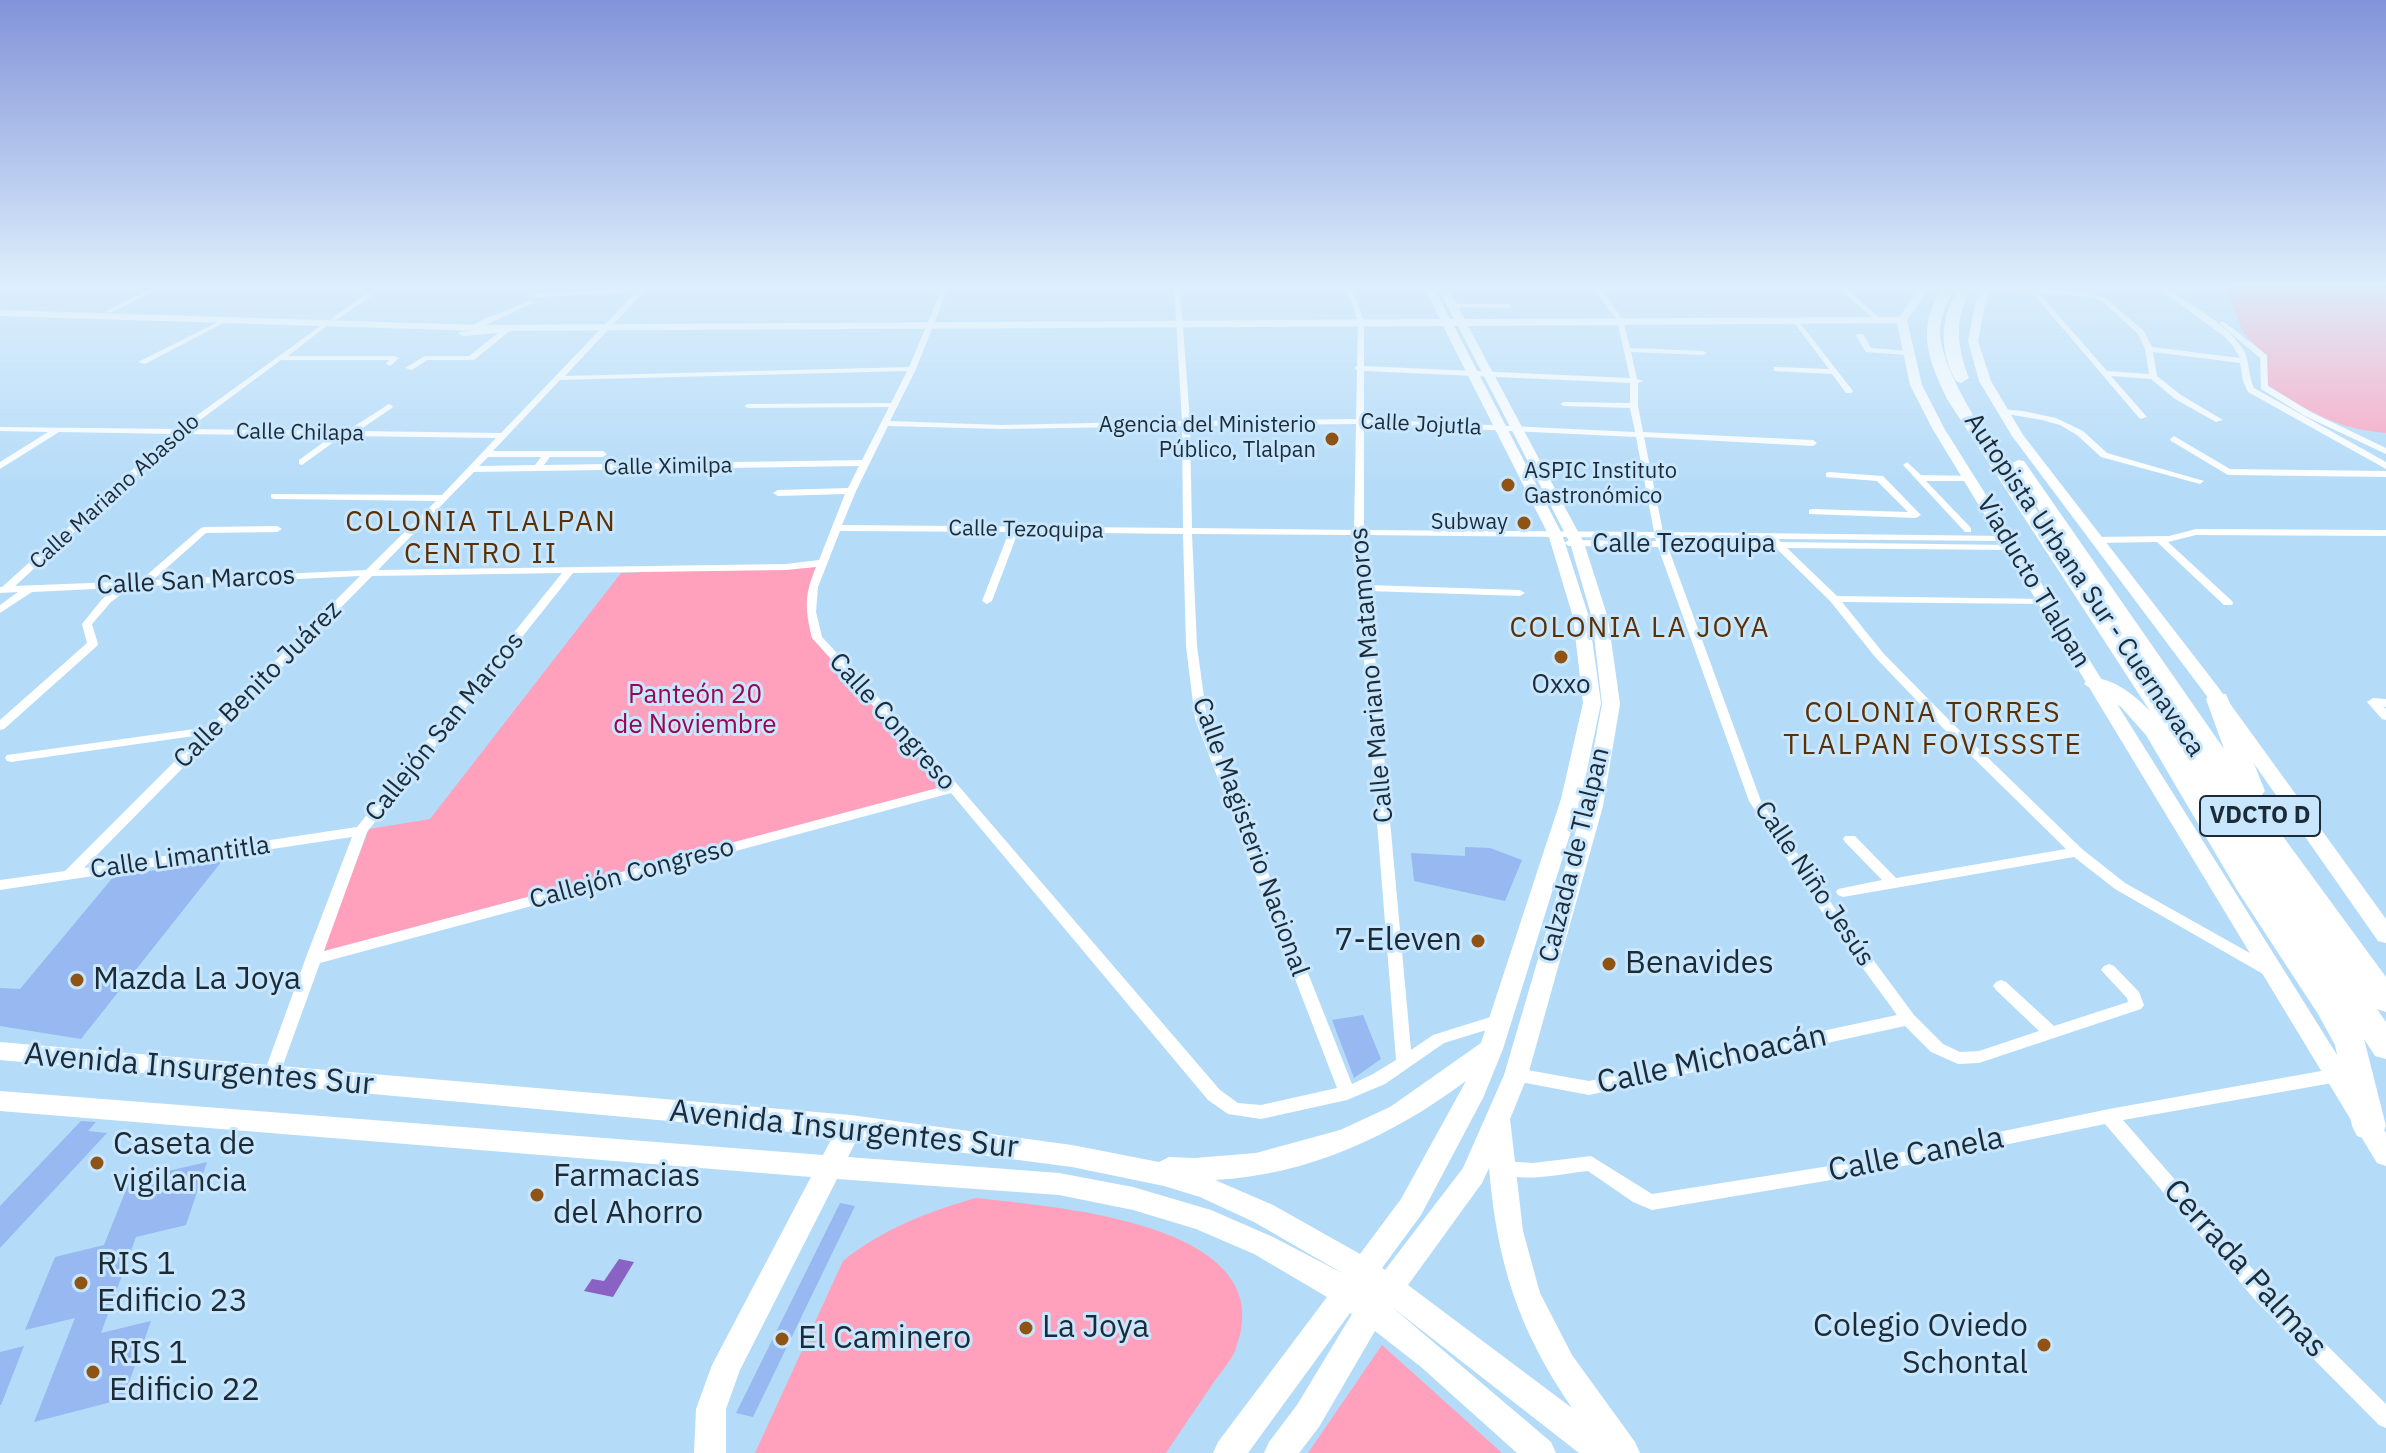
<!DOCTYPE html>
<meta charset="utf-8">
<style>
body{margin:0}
canvas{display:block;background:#b4dbf8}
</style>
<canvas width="2386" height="1453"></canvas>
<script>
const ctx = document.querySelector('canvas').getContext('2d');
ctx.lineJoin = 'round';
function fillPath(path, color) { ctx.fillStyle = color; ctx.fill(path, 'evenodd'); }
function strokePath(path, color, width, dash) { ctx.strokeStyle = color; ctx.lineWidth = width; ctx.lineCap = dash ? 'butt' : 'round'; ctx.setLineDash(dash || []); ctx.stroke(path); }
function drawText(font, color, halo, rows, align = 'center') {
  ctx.font = font + ' "IBM Plex Sans",sans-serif'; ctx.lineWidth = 6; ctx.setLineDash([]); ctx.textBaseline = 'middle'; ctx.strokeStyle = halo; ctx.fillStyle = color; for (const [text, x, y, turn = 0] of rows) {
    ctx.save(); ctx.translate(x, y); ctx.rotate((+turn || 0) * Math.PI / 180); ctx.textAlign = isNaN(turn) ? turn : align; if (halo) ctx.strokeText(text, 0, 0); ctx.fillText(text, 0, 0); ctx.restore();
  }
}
fillPath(new Path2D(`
 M2225 286H2386V433C2332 428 2309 411 2264 383L2257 347 2243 332Z
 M822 565 813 589 816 639 949 786 321 954 369 829 430 819 621 573Z
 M976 1198C1052 1207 1288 1222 1235 1351 1230 1362 1221 1372 1214 1382 1198 1405 1182 1429 1166 1453H755L843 1261C881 1230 929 1211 976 1198Z
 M1382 1345 1502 1453H1308Z`), '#ffa0bc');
fillPath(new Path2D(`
 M619 1259 634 1262 613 1297 584 1291 592 1279 604 1281Z`), '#8a62c3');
fillPath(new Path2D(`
 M1465 847 1490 848 1522 860 1505 901 1414 881 1411 853 1465 856Z
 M222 861 81 1039 0 1026V988L20 989 114 876Z
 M1363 1015 1381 1059 1354 1078 1332 1020Z
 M81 1121 96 1122 88 1131 107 1133 0 1248V1206Z
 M207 1162 186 1225 136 1237 101 1333 151 1321 123 1399 34 1422 75 1318 25 1330 55 1257 104 1245 130 1180Z
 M840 1203 855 1206 753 1417 736 1413Z
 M24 1346 1 1405H0V1352Z`), '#97b8f0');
fillPath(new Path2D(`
 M156 286H165L110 313 105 312Z
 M378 286H386L336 320H332V318Z
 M642 286H649L565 376 909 367 943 286H949L916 369 890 421 1002 425 1182 421 1174 286H1180L1190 421 1356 419 1357 370 1354 368 1357 366 1358 321 1345 286H1351L1364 321V366L1630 378 1617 320 1592 286H1599L1623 320 1630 348 1703 351 1707 353 1703 355 1631 352 1637 379 1643 381 1638 383V406L1643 432 1813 440 1817 443 1813 446 1644 437 1663 532 2007 536 2009 538 2004 541 1778 539 1781 542 2012 545 2014 547 2009 550 1787 548 1837 596 2047 599 2048 601 2047 603 2043 604 1842 602 1884 654 1950 721 2082 849 2125 883 2273 966 2276 970 2273 974 2268 976 2263 974 2115 889 2074 857 1843 897 1838 895 1836 892 1838 889 1882 880 1845 842 1843 839 1845 836H1855L1896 878 2066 849 1942 727 1876 658 1830 601 1776 548 1668 547 1761 801 1834 907 1914 1015 1943 1044 1960 1052 1979 1051 2039 1031 1996 990 1993 986 1996 982 2001 980 2006 982 2054 1026 2128 1002 2127 998 2101 970 2104 966 2109 964 2114 966 2139 992 2144 1005 2141 1009 1979 1063 1958 1064 1931 1052 1905 1026 1589 1095 1510 1080 1508 1075 1510 1070 1516 1068 1589 1081 1897 1015 1824 915 1749 801 1658 547 1569 546 1564 543 1569 540 1656 541 1655 538 1364 535 1368 585 1520 590 1525 593 1520 596 1369 591 1411 1050 1433 1035 1500 1014 1506 1016 1508 1020 1506 1024 1444 1043 1385 1084 1347 1100 1261 1119 1228 1114 1208 1100 951 793 320 963 279 1076 277 1081 271 1083 265 1081 263 1076 305 960 352 837 0 890V880L65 871 201 735 11 762 7 761 5 758 7 755 209 727 360 576 131 587 111 602 92 624 98 644 97 646 4 729 0 730V720L87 643 82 624 103 598 117 588 32 592 0 613V605L18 592 0 593V587H2L172 434 59 432 0 469V462L48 432 0 431V427L178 429 326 322 328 323V325L288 356H395L399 358 390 366 386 364 389 360H281L188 429 347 431 389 404 393 406 392 408 358 431 501 433 636 292 536 297 533 295 534 294 640 288ZM907 371 891 403 748 404 744 406 748 408 889 407 862 460 544 465 550 457H603L607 454 603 451H493L560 380ZM1364 371 1630 383V403L1564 402 1560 404 1564 406 1630 408 1635 432 1364 419ZM1356 424 1354 530 1192 528 1190 426ZM1364 424 1636 437 1654 532 1364 530ZM888 426 1002 429 1182 426 1183 528 842 525 856 491ZM182 434 332 436 299 460V464L302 465 342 436 496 438 442 495 271 494V498L274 499 436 501 366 570 153 580 206 533 277 532 282 529 277 526 204 527 201 528 140 581 15 586ZM488 457H541L535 465 479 466ZM859 466 848 488 778 490 773 493 778 496 845 494 819 560 786 564 378 570 474 472ZM840 531 1009 532 982 601 987 604 992 601 1018 532 1183 534 1186 646 1195 719 1337 1088 1261 1105 1238 1103 1220 1090 932 755 822 637 816 612 818 587ZM1192 534 1354 535 1396 1060 1373 1074 1352 1084 1207 719 1197 646ZM1665 538 1766 539 1770 542 1666 541ZM816 567C804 596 805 608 812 638L945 786 324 951 367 832 573 573 786 570ZM562 573 357 827 84 868 372 576Z
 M1837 286H1844L1880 319V321H1876Z
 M1985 286 2083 292 2105 298 2144 331 2152 347 2240 358 2233 346 2225 337 2155 286H2163C2189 305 2227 322 2244 351 2250 363 2248 376 2254 388L2386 462V469L2248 392 2243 381 2240 363 2153 352 2157 376 2181 395 2223 420 2216 422 2175 399 2151 379 2111 376 2147 417 2140 419 2032 292 1988 289ZM2039 293 2083 296 2101 300 2138 334 2145 349 2149 374 2107 371Z
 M530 301 535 302 475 330 468 328 484 319Z
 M1454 304H1509L1512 306 1509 308 1452 307 1451 306Z
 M1795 318 1797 319 1853 391 1852 393H1846L1832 374 1774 371V367H1777L1829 369 1792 320Z
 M222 320 227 321 145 364 138 362Z
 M2220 322H2224L2267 355 2268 386 2311 412 2386 448V454L2305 416 2261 389 2260 358 2220 324Z
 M508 326 512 328 511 330 474 360H427L412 370 405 368 425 356H469L498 333 463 336 459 334 460 332Z
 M1857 334H1863L1871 348 1907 351 1911 353 1907 355 1866 352 1856 336Z
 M2001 409 2023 411 2056 418 2083 431 2107 453 2204 481 2200 484 2101 457 2077 435 2060 425 2042 420 2001 413Z
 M2174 436 2230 469 2386 471V477L2228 475 2171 441 2170 439Z
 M1907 462 1921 475 1973 476 1974 478 1970 481H1926L1971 528V532H1965L1903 465Z
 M1829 472 1883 476 1921 515 1916 518 1809 514V510L1812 509 1908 512 1877 481 1826 477V473Z
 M2196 529 2386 530V536L2196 535 2168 542 2232 601 2233 603 2232 605H2224L2157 542 2095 543 2090 540 2095 537 2169 536Z
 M2373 698 2386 699V707L2383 706 2386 709V720L2382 719 2367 702Z
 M2338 1068 2344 1070 2346 1075 2344 1080 2338 1082 2123 1120 2270 1289 2386 1404V1428L2379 1425 2256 1301 2105 1124 1855 1176 1652 1210 1633 1202 1588 1171C1560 1174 1525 1183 1497 1173L1494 1168 1497 1163 1503 1161 1533 1163 1591 1156 1652 1194 1855 1162 2109 1109Z`), '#fff');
fillPath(new Path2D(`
 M1423 286H1433L1450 319H1454L1437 286H1447L1465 319 1899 317 1921 286H1931L1907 320 1922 385 1944 428 2386 1133V1166L2377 1163 1932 428 1910 385 1897 323 1468 326 1584 543 1608 618 1620 704 1603 806 1528 1075 1510 1119 1523 1231 1540 1293 1572 1355 1635 1442 1640 1453H1579L1392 1307 1551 1442 1556 1453H1517L1421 1367 1375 1331 1319 1427 1299 1453H1264L1269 1442 1297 1405 1352 1314 1350 1313 1248 1453H1213L1218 1442 1327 1297 1254 1254 1196 1229 1133 1210 1059 1195 837 1179 740 1370 726 1409V1453H694L696 1409 712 1365 811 1177 0 1111V1091L823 1155 833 1136 0 1060V1042L851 1115 1072 1145 1159 1162 1169 1157 1195 1158 1256 1153 1340 1130 1390 1107 1481 1043 1561 799 1583 703 1573 617 1548 534 1443 326 481 331 0 316V310L481 325 1440 319ZM1454 326H1458L1570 543 1592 618 1602 704 1583 806 1504 1075 1463 1168 1385 1270 1382 1268 1421 1215 1483 1098 1503 1049 1581 799 1601 703 1589 617 1562 534ZM1466 1081 1401 1199 1360 1254 1273 1205 1215 1180C1308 1175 1392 1136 1466 1081ZM857 1139 1072 1167 1164 1186 1200 1197 1254 1222 1344 1274 1273 1237 1211 1210 1133 1187 1059 1173 848 1157ZM1489 1168C1497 1263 1518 1329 1572 1408L1408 1285 1482 1183Z
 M1983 286H1993L1986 300 1978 341 1991 381 2023 435 2218 687 2386 919V943L2378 941 2206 695 2012 436 1979 381 1968 341 1976 300Z`), '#fff');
fillPath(new Path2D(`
 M1943 286H1956C1948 301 1940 315 1940 332 1941 387 2035 505 2068 554L2009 465 2018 460 2024 461 2224 749 2206 699 2210 694H2226L2265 791 2257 801 2386 977V1012L2377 1009 2386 1022V1059L2375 1056 2364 1039 2386 1126 2381 1136 2369 1140 2357 1136 2352 1126 2335 1045 2318 1014 2237 890 2146 735 2121 707 2084 684 2087 679C2109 674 2136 696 2150 711L1947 399C1927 356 1916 329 1943 286Z
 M1960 286H1973C1954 316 1956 345 1969 378L1961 383 1956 381C1938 350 1940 315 1960 286Z`), '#fff');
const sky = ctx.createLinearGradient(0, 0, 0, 490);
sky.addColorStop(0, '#8293d9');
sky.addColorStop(0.58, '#ddeffc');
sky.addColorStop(1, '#ddeffc00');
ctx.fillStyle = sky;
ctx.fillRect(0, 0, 2386, 490);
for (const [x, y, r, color] of [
 [1332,439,8,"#8f5313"],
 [1508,485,8,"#8f5313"],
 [1524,523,8,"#8f5313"],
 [1561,657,8,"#8f5313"],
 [1478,941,8,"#8f5313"],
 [1609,964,8,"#8f5313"],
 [77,980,8,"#8f5313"],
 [97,1163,8,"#8f5313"],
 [537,1195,8,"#8f5313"],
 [81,1283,8,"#8f5313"],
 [1026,1328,8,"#8f5313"],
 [782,1339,8,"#8f5313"],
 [2044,1345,8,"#8f5313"],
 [93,1372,8,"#8f5313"]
]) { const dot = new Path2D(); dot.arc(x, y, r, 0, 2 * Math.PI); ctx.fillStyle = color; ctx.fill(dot); strokePath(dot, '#c8e7ff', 3); }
drawText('22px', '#1c2b36', '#c8e7ff', [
 ["Calle Jojutla",1421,425,3],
 ["Calle Chilapa",300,433,1],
 ["Calle Ximilpa",668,467,-1],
 ["Calle Mariano Abasolo",115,492,-42],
 ["Calle Tezoquipa",1026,530,1]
]);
drawText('22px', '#1c2b36', '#c8e7ff', [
 ["Agencia del Ministerio",1316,426],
 ["Público, Tlalpan",1316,451],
 ["ASPIC Instituto",1524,472,"left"],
 ["Gastronómico",1524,497,"left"],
 ["Subway",1508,523]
], 'right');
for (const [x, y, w] of [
 [2260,816,120]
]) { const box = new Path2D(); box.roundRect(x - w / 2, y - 20, w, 40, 6); ctx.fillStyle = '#c8e7ff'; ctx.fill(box); strokePath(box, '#1c2b36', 2); }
drawText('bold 24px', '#1c2b36', null, [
 ["VDCTO D",2260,816]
]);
drawText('26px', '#1c2b36', '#c8e7ff', [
 ["Calle Tezoquipa",1684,544],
 ["Calle San Marcos",196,581,-3],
 ["Viaducto Tlalpan",2033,582,59],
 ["Autopista Urbana Sur - Cuernavaca",2084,585,56],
 ["Calle Mariano Matamoros",1372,675,-95],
 ["Calle Benito Juárez",258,685,-45],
 ["Calle Congreso",892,722,48],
 ["Callejón San Marcos",445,727,-51],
 ["Calle Magisterio Nacional",1250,837,70],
 ["Calzada de Tlalpan",1575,855,-76],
 ["Calle Limantitla",180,858,-8],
 ["Callejón Congreso",632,874,-15],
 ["Calle Niño Jesús",1814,884,56]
]);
drawText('26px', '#1c2b36', '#c8e7ff', [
 ["Oxxo",1561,685]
]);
drawText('26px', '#9b074e', '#c8e7ff', [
 ["Panteón 20",695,695],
 ["de Noviembre",695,725]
]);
ctx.letterSpacing = '2px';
drawText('28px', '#5a3104', '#c8e7ff', [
 ["COLONIA TLALPAN",481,523],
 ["CENTRO II",481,555],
 ["COLONIA LA JOYA",1640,629],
 ["COLONIA TORRES",1933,714],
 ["TLALPAN FOVISSSTE",1933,746]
]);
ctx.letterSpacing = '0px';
drawText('32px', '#1c2b36', '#c8e7ff', [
 ["7-Eleven",1462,941,"right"],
 ["Benavides",1625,964],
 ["Mazda La Joya",93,980],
 ["Caseta de",113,1145],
 ["vigilancia",113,1182],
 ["Farmacias",553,1177],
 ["del Ahorro",553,1214],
 ["RIS 1",97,1265],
 ["Edificio 23",97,1302],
 ["Colegio Oviedo",2028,1327,"right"],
 ["Schontal",2028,1364,"right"],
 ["La Joya",1042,1328],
 ["El Caminero",798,1339],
 ["RIS 1",109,1354],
 ["Edificio 22",109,1391]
], 'left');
drawText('32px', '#1c2b36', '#c8e7ff', [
 ["Calle Michoacán",1712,1060,-12],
 ["Avenida Insurgentes Sur",199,1070,5],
 ["Avenida Insurgentes Sur",844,1130,6],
 ["Calle Canela",1916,1155,-11],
 ["Cerrada Palmas",2245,1269,48]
]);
</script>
